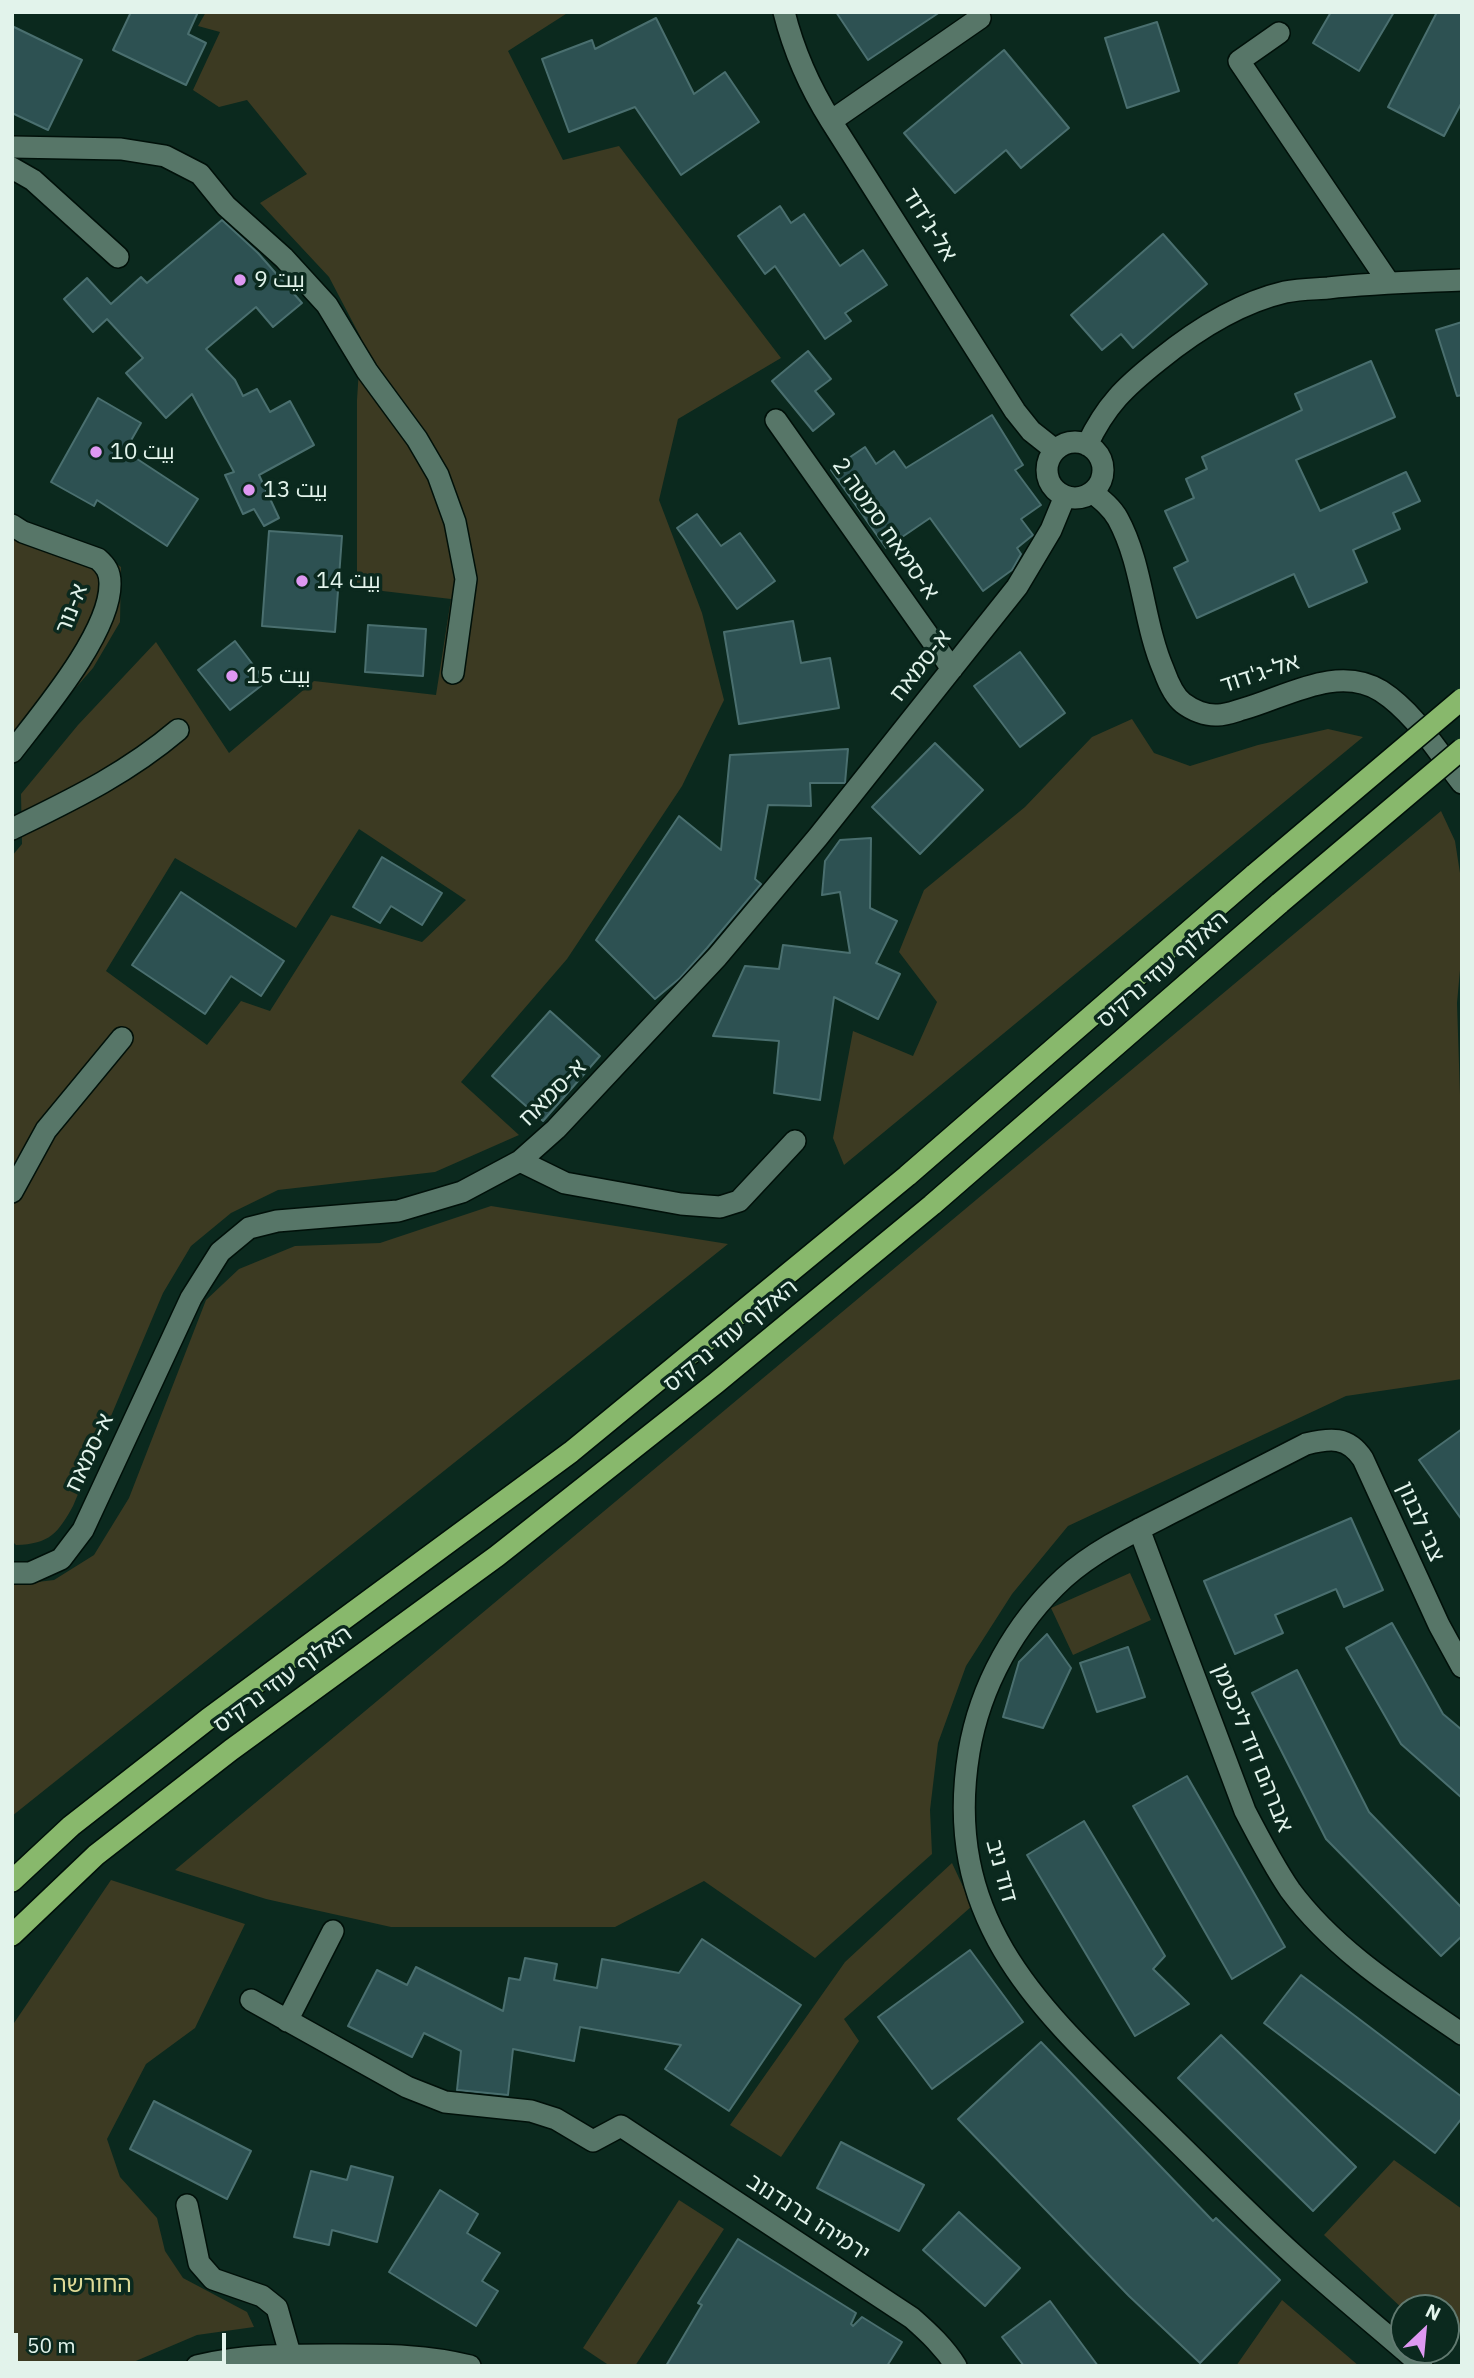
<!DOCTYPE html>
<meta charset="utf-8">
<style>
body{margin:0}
#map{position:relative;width:1474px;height:2378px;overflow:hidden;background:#0b291e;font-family:"IBM Plex Sans",sans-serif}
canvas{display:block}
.frame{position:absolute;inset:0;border:14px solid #e2f3eb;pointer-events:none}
.north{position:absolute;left:1390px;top:2294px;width:70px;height:70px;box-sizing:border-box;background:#0b291e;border:2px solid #617a70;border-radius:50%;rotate:26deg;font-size:19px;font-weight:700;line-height:28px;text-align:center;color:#e2f3eb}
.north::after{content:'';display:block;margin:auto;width:24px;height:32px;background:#de98f2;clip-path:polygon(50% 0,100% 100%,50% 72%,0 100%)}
.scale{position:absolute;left:14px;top:2333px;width:212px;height:32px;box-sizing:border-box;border:4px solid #e2f3eb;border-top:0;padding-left:9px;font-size:21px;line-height:24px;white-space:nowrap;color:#e2f3eb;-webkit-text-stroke:5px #0b291e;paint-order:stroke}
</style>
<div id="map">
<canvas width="1474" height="2378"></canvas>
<div class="frame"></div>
<div class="north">N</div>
<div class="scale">50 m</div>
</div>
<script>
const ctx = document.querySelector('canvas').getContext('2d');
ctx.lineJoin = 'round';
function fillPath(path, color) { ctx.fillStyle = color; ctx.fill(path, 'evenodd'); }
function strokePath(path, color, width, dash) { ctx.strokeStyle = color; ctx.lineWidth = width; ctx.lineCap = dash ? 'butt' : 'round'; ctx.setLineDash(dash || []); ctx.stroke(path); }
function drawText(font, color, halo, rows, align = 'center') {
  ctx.font = font + ' "IBM Plex Sans",Cairo,"Noto Sans Hebrew",sans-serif'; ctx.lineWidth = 7; ctx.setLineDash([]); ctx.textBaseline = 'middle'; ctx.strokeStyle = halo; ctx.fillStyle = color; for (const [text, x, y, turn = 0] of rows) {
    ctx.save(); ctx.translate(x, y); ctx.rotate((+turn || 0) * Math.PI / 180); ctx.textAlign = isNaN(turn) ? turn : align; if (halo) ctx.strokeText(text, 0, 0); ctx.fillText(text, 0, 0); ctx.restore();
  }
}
fillPath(new Path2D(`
 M206 12H569L508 51 563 160 619 146 781 358 678 419 659 500 702 613 724 700 682 786 567 959 461 1082 519 1135 435 1172 278 1190 231 1213 191 1246 163 1293 73 1506C58 1533 50 1544 16 1545L12 1541V856L22 844 21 794 78 725 156 642 229 753 314 681 436 695 451 599 357 588V400L361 338 329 277 260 203 307 174 247 100 219 107 193 90 220 32 198 26ZM359 829 466 900 422 942 331 915 270 1011 241 1001 207 1045 106 971 175 858 296 928Z
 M12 533 99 552 121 567 120 622 93 668 16 756 12 766Z
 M1132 719 1154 753 1190 766 1258 745 1328 729 1363 737 844 1165 833 1138 853 1031 913 1056 937 1002 899 952 924 890 1025 807 1092 737Z
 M1441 811 1455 841 1462 886V948L1457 1003 1460 1095 1462 1104V1379L1346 1396 1068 1526 1012 1594 966 1666 938 1743 930 1810 932 1854 815 1958 704 1881 615 1927H391L266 1899 175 1870Z
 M491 1206 728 1244 12 1816V1585L54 1580 94 1555 129 1498 206 1300 239 1269 295 1246 380 1243Z
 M1130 1573 1151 1620 1073 1655 1051 1608Z
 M952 1863 972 1906 844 2019 859 2041 781 2157 730 2125 845 1962Z
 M111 1880 245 1924 195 2028 146 2064 107 2139 120 2177 157 2218 165 2251 183 2278 247 2312 254 2327 197 2335 124 2366H12V2026Z
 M1394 2160 1462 2209V2325L1446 2341V2308L1404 2310 1324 2235Z
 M679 2200 724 2229 635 2366H610L583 2348Z
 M1282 2300 1359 2366H1236Z`), '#3c3a22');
const building = new Path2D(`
 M131 12H198L188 34 206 43 186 85 113 50Z
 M836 12H940L868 60Z
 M1331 12H1394L1359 71 1313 43Z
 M1437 12H1462V102L1444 136 1388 107Z
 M656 18 694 94 725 72 759 122 681 175 635 107 569 132 542 59 592 40 595 49Z
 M1157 22 1179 91 1127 108 1105 38Z
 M12 26 82 60 48 130 12 113Z
 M1004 50 1069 128 1021 168 1006 150 955 193 904 133Z
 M780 206 791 223 804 214 840 266 863 250 887 285 845 313 851 321 825 339 775 266 765 274 738 236Z
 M222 220 258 253 302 303 273 327 256 307 206 349 235 380 243 396 257 389 270 412 290 401 314 445 259 475 279 518 264 526 254 509 243 514 225 475 234 472 192 394 166 418 126 373 143 358 107 319 93 332 64 299 87 278 111 304 141 277 147 283Z
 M1163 234 1207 284 1133 348 1121 334 1102 350 1071 315Z
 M1462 322V395L1457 396 1436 330Z
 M808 351 831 379 815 391 834 414 813 431 772 381Z
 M1371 361 1395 417 1296 460 1320 511 1406 472 1420 501 1393 513 1400 529 1353 550 1367 582 1309 607 1294 574 1197 618 1174 568 1188 561 1165 511 1194 498 1186 479 1207 469 1202 457 1302 410 1295 394Z
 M98 398 141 423 125 451 198 499 167 546 97 500 94 506 51 482Z
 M992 415 1023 465 1015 470 1041 505 1021 519 1033 535 1017 548 1021 554 1012 570 983 591 930 518 886 548 831 470 865 447 876 464 894 451 906 468Z
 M697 514 721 546 740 533 775 581 737 609 677 528Z
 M269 531 342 536 335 632 262 626Z
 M793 621 801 663 830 658 839 708 739 724 724 632Z
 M368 625 426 629 423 676 365 672Z
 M235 641 266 682 230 710 198 670Z
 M1020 652 1065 713 1020 747 974 686Z
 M935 743 983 790 920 854 872 807Z
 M848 749 845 783H810L811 806 768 805 755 879 761 884 707 948 680 978 655 999 596 940 679 816 721 850 730 755Z
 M871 838 870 908 897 921 876 963 900 974 878 1019 834 997 820 1100 774 1093 779 1041 713 1036 745 966 779 969 783 945 850 953 840 892 822 895 825 861 840 840Z
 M382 857 442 893 422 925 391 906 380 923 353 907Z
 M181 892 284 961 261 996 231 976 205 1014 132 965Z
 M550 1011 600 1056 543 1121 492 1076Z
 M1462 1429V1520L1419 1460Z
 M1351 1518 1383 1590 1344 1607 1336 1589 1275 1615 1283 1633 1235 1654 1204 1581Z
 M1392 1623 1443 1714 1462 1730V1798L1401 1744 1346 1648Z
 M1047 1634 1071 1668 1043 1728 1003 1717 1019 1662Z
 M1128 1647 1145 1697 1097 1712 1080 1663Z
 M1297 1670 1369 1812 1462 1908V1936L1441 1956 1326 1839 1252 1693Z
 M1187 1776 1285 1947 1232 1979 1133 1806Z
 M1084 1821 1165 1956 1153 1969 1189 2004 1135 2036 1027 1855Z
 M702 1939 801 2005 729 2111 665 2069 681 2045 580 2027 574 2061 513 2049 508 2095 457 2090 461 2051 424 2033 412 2057 348 2026 377 1970 407 1985 416 1967 503 2011 509 1978 520 1980 525 1958 557 1964 554 1980 597 1988 602 1959 679 1973Z
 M970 1950 1023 2022 932 2089 878 2017Z
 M1301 1975 1462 2097V2118L1435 2153 1264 2023Z
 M1221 2035 1356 2167 1313 2211 1178 2078Z
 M1041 2042 1213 2221 1216 2218 1280 2280 1200 2363 1129 2296 958 2119Z
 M154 2101 251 2151 227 2199 130 2149Z
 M841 2142 924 2185 899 2231 817 2188Z
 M351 2166 393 2177 377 2242 332 2230 329 2245 294 2237 311 2171 347 2180Z
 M440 2190 478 2214 467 2233 500 2253 482 2281 498 2291 476 2326 389 2272Z
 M959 2212 1020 2268 985 2306 923 2250Z
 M738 2239 856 2313 851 2324 853 2326 862 2317 902 2342 887 2366H666L702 2305 698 2303Z
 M1050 2301 1098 2366H1024L1002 2337Z`);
fillPath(building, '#2d5152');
strokePath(building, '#4a6f6f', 2);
const minor = new Path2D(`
 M784 12C794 52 809 86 831 121L1015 411 1031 431 1055 450
 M1279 33 1239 61 1389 283
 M831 121 980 18
 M12 147 121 149 165 156 200 174 226 206 284 258 327 305 367 371 417 439 438 475 455 522 466 579 453 673
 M12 168 33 180 118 257
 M776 420 952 669
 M1047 470a28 28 0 1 1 56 0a28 28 0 1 1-56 0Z
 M1087 445C1106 405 1125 387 1159 360 1196 330 1238 303 1285 292 1299 289 1314 289 1328 288 1373 283 1417 282 1462 280
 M1092 492C1102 500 1112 508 1118 519 1143 565 1143 623 1164 671 1168 682 1174 696 1183 703 1192 710 1206 716 1218 715 1226 715 1236 711 1243 709 1286 697 1338 664 1381 691 1415 713 1437 751 1462 783
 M12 525 23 532 98 559C106 566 110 572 110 583 111 632 42 713 12 752
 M12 829C73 799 126 774 178 730
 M520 1161 565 1183 681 1204 720 1207 739 1201 795 1141
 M12 1192 46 1130 122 1038
 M1139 1529 1245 1811C1259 1838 1273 1865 1290 1890 1335 1951 1401 1992 1462 2034
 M12 1573H30L61 1559 83 1530 191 1298 220 1252 249 1228 277 1221 398 1211 462 1192 520 1161 556 1129 717 957 818 837 1017 587 1051 530 1065 496
 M251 2000 407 2087 445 2102 531 2111 556 2119 593 2141 621 2126 912 2318C929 2333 944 2347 956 2366
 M287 2021 333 1931
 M187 2205 199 2263 213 2279 262 2296 277 2308 290 2354
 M1404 2350C1367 2318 1330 2288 1294 2255 1252 2217 1213 2177 1172 2137 1056 2022 939 1934 969 1752 980 1686 1015 1623 1064 1578 1096 1549 1138 1530 1177 1510 1220 1488 1263 1466 1306 1444 1330 1438 1348 1436 1363 1459L1439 1625 1462 1667
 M1404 2350 1422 2366
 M197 2366C245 2354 293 2355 342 2355 385 2355 428 2355 470 2366`);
const highway = new Path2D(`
 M12 1881 71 1826 208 1719 571 1452 907 1176 1255 874
 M12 1935 96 1855 231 1750 497 1556 716 1383 932 1205 1280 903`);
strokePath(minor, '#001009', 24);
strokePath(highway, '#001009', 24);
strokePath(minor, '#577668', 21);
strokePath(highway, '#88b86c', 21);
const highwayBridge = new Path2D(`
 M1255 874 1462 699
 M1280 903 1462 749`);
strokePath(highwayBridge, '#001009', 24, []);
strokePath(highwayBridge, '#88b86c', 21);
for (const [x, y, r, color] of [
 [240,280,7,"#de98f2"],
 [96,452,7,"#de98f2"],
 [249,490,7,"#de98f2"],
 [302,581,7,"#de98f2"],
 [232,676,7,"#de98f2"]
]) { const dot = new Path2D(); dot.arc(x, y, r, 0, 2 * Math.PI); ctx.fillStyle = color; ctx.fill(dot); strokePath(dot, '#0b291e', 2.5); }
drawText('23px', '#e2f3eb', '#0b291e', [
 ["אל-ג'דוד",929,225,58],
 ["א-סמאח סמטה 2",885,529,55],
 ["א-נור",72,609,-69],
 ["א-סמאח",921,666,-52],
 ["אל-ג'דוד",1260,674,-18],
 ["האלוף עוזי נרקיס",1163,970,-41],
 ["א-סמאח",553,1093,-45],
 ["האלוף עוזי נרקיס",731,1336,-39],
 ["א-סמאח",90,1453,-65],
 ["צבי לבנון",1420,1522,66],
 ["האלוף עוזי נרקיס",283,1680,-36],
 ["אברהם דוד ליכטמן",1252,1748,68],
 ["דוד ניב",1001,1871,75],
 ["ירמיהו ברנדנוב",808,2218,33]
]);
drawText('23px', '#e2f3eb', '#0b291e', [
 ["بيت 9",254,280],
 ["بيت 10",110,452],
 ["بيت 13",263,490],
 ["بيت 14",316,581],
 ["بيت 15",246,676]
], 'left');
drawText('23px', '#ded996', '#0b291e', [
 ["החורשה",92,2285]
]);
</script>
